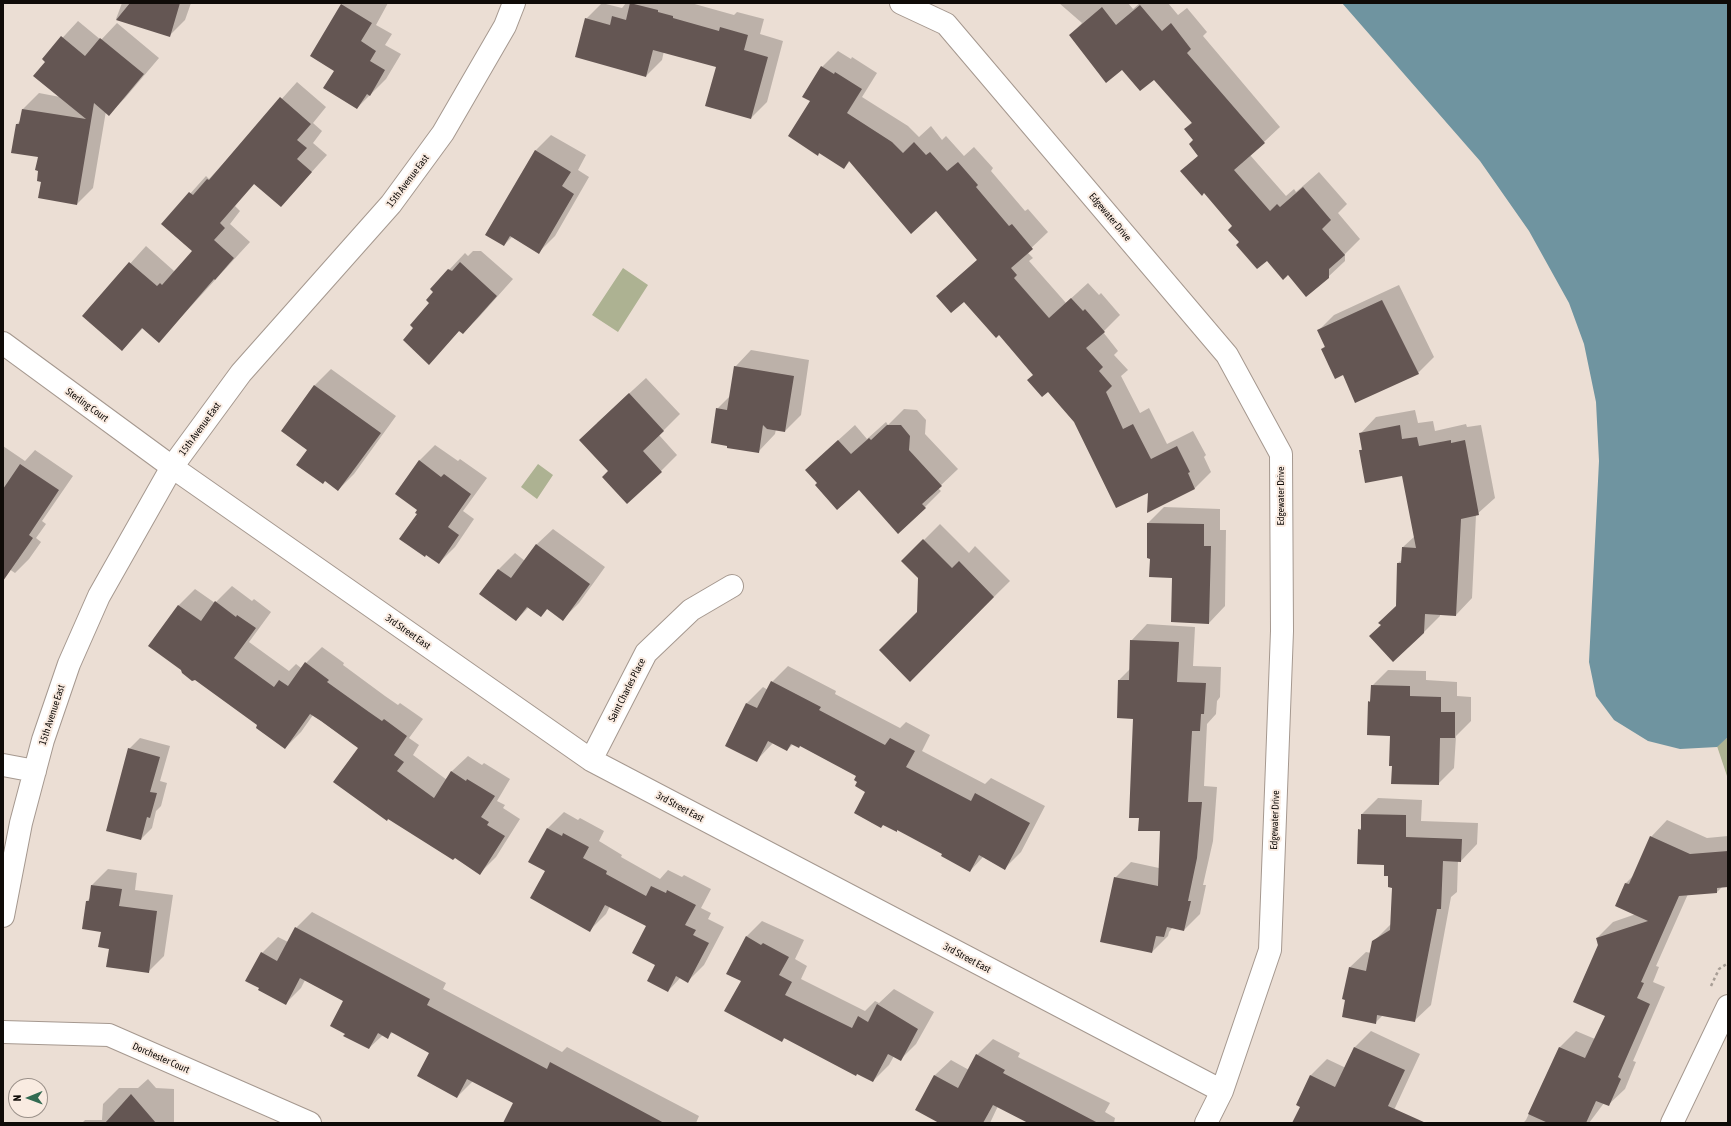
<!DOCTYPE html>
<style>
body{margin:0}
#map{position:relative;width:1731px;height:1126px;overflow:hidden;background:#ebded4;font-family:"Asap Condensed",sans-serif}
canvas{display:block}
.frame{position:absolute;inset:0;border:4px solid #0f0b08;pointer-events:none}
.north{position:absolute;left:8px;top:1078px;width:40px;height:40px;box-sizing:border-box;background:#f9ebe1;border:1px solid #9b918a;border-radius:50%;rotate:269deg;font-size:11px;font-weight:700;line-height:16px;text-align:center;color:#0f0b08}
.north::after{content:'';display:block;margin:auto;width:14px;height:18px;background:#326b52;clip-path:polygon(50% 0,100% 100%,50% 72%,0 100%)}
</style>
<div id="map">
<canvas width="1731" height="1126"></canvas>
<div class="frame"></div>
<div class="north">N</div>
</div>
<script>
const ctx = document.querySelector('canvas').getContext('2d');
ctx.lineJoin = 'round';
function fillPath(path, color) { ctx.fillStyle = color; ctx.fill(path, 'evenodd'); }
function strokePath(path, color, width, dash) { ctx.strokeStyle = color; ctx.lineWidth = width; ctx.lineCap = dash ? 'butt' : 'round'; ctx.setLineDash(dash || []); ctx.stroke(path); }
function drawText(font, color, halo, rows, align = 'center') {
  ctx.font = font + ' "Asap Condensed",sans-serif'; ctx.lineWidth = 4; ctx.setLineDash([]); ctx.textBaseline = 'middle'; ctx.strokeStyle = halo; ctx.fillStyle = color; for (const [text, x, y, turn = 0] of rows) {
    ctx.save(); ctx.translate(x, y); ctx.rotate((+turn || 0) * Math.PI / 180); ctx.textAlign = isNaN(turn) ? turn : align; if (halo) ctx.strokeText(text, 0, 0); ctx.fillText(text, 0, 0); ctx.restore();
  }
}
fillPath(new Path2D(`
 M623 268 648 285 618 332 592 315Z
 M538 464 553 475 537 499 521 487Z
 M1728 737V779L1717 746Z`), '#adb292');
fillPath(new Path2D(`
 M1342 3H1728V737L1717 747 1680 749 1648 741 1614 720 1596 696 1589 662 1599 461 1596 402 1584 344 1569 303 1529 231 1480 161Z`), '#6f94a0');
fillPath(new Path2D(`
 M122 3H191L185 20 169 36 116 19Z
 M343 3H388L376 25 392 34 385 45 401 54 386 79 357 108 335 71 311 56Z
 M602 3 622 8 626 3H691L734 15 737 12 764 19 760 34 783 41 767 102 751 118 717 66 664 51 662 60 646 76 586 19Z
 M1059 3H1128L1133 9 1140 3H1168L1178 15 1187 8 1207 32 1203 36 1280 127 1250 155 1286 196 1294 189 1296 192 1319 172 1347 204 1338 213 1360 239 1345 254V261L1328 277 1288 274 1240 242 1234 226 1205 192 1182 171 1199 155 1195 140 1185 129 1192 122 1154 78 1122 68 1070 35 1082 23Z
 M78 21 101 40 117 23 159 58 125 98 109 114 106 111 93 188 77 204 42 182 39 156 17 124 21 120 23 109 39 93 60 97 47 62 43 59Z
 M838 51 851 59 852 57 877 73 862 97 908 126 919 137 931 126 942 140 946 136 964 156 974 147 993 168 991 171 1025 211 1028 209 1048 232 1027 252 1033 258 1029 261 1066 303 1088 283 1099 295 1101 293 1120 315 1103 332 1118 351 1114 355 1128 370 1121 376 1140 413 1149 408 1167 444 1193 431 1206 455 1204 457 1211 472 1195 488 1149 491 1075 422 999 334 965 300 937 296 978 259 936 210 850 161 844 168 820 153 818 154 811 101 822 67Z
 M297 82 326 107 313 123 322 131 313 143 327 155 281 206 255 183 235 206 240 211 230 224 250 242 159 341 143 328 122 350 83 316 146 246 174 271 178 268 193 251 163 224 206 176 209 179 224 163Z
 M551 135 586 155 578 170 589 177 555 236 539 252 512 237 504 245 535 151Z
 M473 251H481L513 279 479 317 463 333 460 330 429 363 414 328 430 303 435 292 431 289 465 253 468 256Z
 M1399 285 1434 357 1418 373 1343 374 1322 349 1325 346 1318 331 1334 315Z
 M751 350 809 360 801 415 785 431 776 429 775 434 759 451 717 409 730 396 735 367Z
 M331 369 396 416 354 474 338 490 308 450 282 431 315 385Z
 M646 378 680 414 659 435 677 455 661 471H609L597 423Z
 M904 409 917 410 926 420 925 434 958 469 938 488 941 491 925 507 859 489 818 483 823 454 855 425 867 439 886 422 888 425Z
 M1415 410 1418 423 1433 421 1435 431 1466 424 1467 427 1481 425 1495 498 1476 515 1472 598 1456 615 1440 614V616L1423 633 1382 625 1397 606 1398 563 1403 559V547L1415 536 1403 475 1360 451 1363 448 1360 434 1376 417Z
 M435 445 458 461 460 459 487 478 463 511 474 519 455 547 439 563 418 514 419 461Z
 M3 446 25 461 35 450 73 476 42 521 46 524 36 538 41 542 29 559 15 573 3 565Z
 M1164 507 1220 509V530H1226L1225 606 1209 623 1174 577 1151 558 1148 523Z
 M940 524 969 553 975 546 1010 581 910 680 918 613 919 577 903 561Z
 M553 529 605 567 579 603 563 619 548 608 541 616 529 607 516 620 480 594 499 569 515 553 525 561 536 545Z
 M232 586 252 601 254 599 271 612 249 642 289 671 296 664 301 668 322 647 344 663 343 665 385 696 398 705 400 703 423 719 409 738 419 745 413 755 447 780 451 772 468 756 482 765 484 763 510 779 497 801 505 805 503 808 520 819 496 857 480 873 359 748 313 715 301 732 285 748 259 725 150 646 179 605 195 589 215 603Z
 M1147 624 1195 627 1193 666 1221 667 1220 697 1217 701 1216 714 1207 724 1204 786 1217 787 1213 841 1203 885H1206L1200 914 1184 930 1173 927 1169 932 1168 936 1152 952 1115 878 1131 862 1159 868 1161 830 1140 817 1134 718 1118 717 1119 680 1130 669 1131 641Z
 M788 666 836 691 835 694 900 728 906 722 930 735 922 751 985 784 991 778 1045 806 1021 852 1005 868 983 857 970 871 944 854 898 829 896 831 858 782V776L801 745 793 744 787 750 773 743 756 761 727 745 747 703 763 687 768 690 772 682Z
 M1388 670 1426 671V680L1457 682V696L1471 697V721L1456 736 1454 768 1438 784 1393 765 1391 735 1369 702 1371 699 1372 686Z
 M140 738 170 746 160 781 167 783 161 806 156 811 152 828 141 839 129 749Z
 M1378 798 1422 800 1421 821 1478 823 1477 844 1461 861 1458 860 1457 892 1451 897 1431 1005 1414 1021 1383 1015 1375 1023 1349 968 1366 952 1371 953 1373 942 1391 924 1393 887 1386 864 1359 830 1362 827V814Z
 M564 812 578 820 580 818 604 831 599 841 622 855 621 857 660 879 668 870 682 877 684 875 711 889 701 908 711 913 708 919 724 927 704 965 688 981 681 977 668 991 657 964 647 926 610 906 606 914 590 930 547 871 548 828Z
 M1667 820 1707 838 1728 836V886L1722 887 1717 892 1688 894 1656 966 1659 967 1653 982 1665 987 1633 1061 1636 1062 1625 1089 1608 1105 1604 1103 1589 1123H1523L1526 1120 1560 1047 1576 1031 1595 1039 1606 1015 1597 938 1613 922 1636 914 1616 905 1626 883 1634 875 1651 837Z
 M108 869 137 873 135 890 173 895 164 956 148 972 110 948 87 901 90 898 92 885Z
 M312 912 446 983 443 989 562 1052 567 1047 699 1116 696 1123H513L514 1103 473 1081 457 1097 431 1052 393 1032 387 1037 383 1035 369 1048 346 1033 344 1001 305 980 301 988 285 1004 262 953 278 937 288 942 296 928Z
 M762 921 804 940 795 959 807 966 801 979 865 1011 875 1001 879 1003 894 989 934 1012 916 1044 900 1060 894 1056 889 1065 873 1081 786 1037 782 1041 742 981 746 937Z
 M1371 1031 1420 1054 1388 1123H1293L1302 1106 1311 1075 1327 1059 1346 1068 1355 1047Z
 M993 1039 1020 1053 1018 1057 1110 1103 1105 1112 1115 1118 1114 1123H1030L998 1106 990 1123H940L934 1076 951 1060 969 1070 977 1055Z
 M148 1079 156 1088 174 1089V1123H82L85 1120H102L103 1104 119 1088H138Z`), '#0003');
fillPath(new Path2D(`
 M130 3H180L170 37 116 20Z
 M630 3 658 10V12L673 16V18L719 31 720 27 748 35 744 50 768 57 751 119 705 106 716 67 653 50 646 77 575 57 585 18 610 25 612 16 626 20Z
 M341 4 372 23 361 41 376 51 370 61 385 70 370 96 367 94 357 109 323 88 334 71 310 56Z
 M1140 5 1162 31 1171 23 1191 49 1187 53 1265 143 1234 170 1270 211 1277 204 1280 207 1303 187 1331 220 1322 229 1345 255 1329 269V278L1306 297 1288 275 1283 280 1267 261 1257 269 1236 245 1239 242 1228 230 1232 226 1204 193 1202 196 1180 171 1198 156 1189 144 1193 140 1184 129 1192 123 1154 80 1140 91 1122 70 1106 83 1069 35 1102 7 1116 25Z
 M61 36 85 56 100 38 144 74 109 116 94 103 77 205 38 198 41 182 37 181 38 171 35 170 38 157 11 153 16 124H19L22 109 86 119 33 76 45 62 42 59Z
 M821 66 834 74 835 72 862 89 847 113 892 142 903 153 914 142 926 155 930 152 947 171 958 162 978 185 976 187 1009 226 1012 224 1033 249 1011 268 1017 275 1014 278 1049 318 1071 298 1083 311 1085 309 1105 332 1086 348 1103 367 1099 371 1112 386 1106 392 1123 429 1133 424 1151 459 1177 446 1190 472 1188 473 1195 489 1147 513 1148 493 1116 508 1074 422 1048 392 1042 397 1027 380 1033 375 999 335 996 338 964 302 951 313 936 296 977 260 936 211 911 234 849 161 844 169 819 153 818 156 788 136 810 101 802 97Z
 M280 97 311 124 297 140 307 148 297 159 312 172 281 207 254 184 220 223 225 228 214 240 234 258 215 280 214 279 159 343 142 328 122 351 82 316 129 262 157 286 160 283 162 285 192 251 161 224 189 192 193 195 207 179 209 180Z
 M535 150 571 172 562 186 574 194 539 254 510 236 504 246 485 235Z
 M460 262 497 296 463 334 459 331 429 365 403 340 413 328 410 325 429 303 426 300 433 292 430 289 448 269 452 271Z
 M1382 300 1419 374 1355 403 1343 375 1335 379 1321 349 1325 347 1317 330Z
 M734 366 794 376 785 432 767 429 763 425 759 453 727 448V446L711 443 716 408 727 410Z
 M314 385 381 433 338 491 325 481 323 484 296 465 307 450 281 431Z
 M629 393 664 431 643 451 662 472 627 504 602 477 608 471 579 440Z
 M887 425H901L910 436 909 450 942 486 922 504 926 508 898 534 859 490 837 510 815 485 817 483 805 470 838 440 851 454 869 438 871 440Z
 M1400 425 1402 439 1417 437 1419 446 1451 440V443L1465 440 1479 515 1461 519 1456 616 1425 614 1424 633 1393 662 1369 636 1381 625 1378 623 1396 606 1397 563H1401L1402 547 1416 548 1402 476 1365 483 1359 450H1362L1359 433Z
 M419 460 441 477 444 474 471 494 448 527 459 535 439 564 426 555 425 557 399 539 417 514 415 513 417 510 395 494Z
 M20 464 59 490 29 535 33 538 3 581V489Z
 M1147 523 1204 524V546H1211L1209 624 1171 622 1172 578 1149 577 1150 559 1147 558Z
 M923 539 952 568 959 561 994 597 910 682 879 650 917 612 918 578 901 561Z
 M536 544 590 584 563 621 547 609 541 617 527 607 516 621 479 594 498 569 511 578Z
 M215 601 236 617 237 615 256 628 234 658 274 687 279 680 288 686 305 662 329 680 327 682 369 712 382 721 384 719 407 736 394 755 404 762 397 771 434 798 451 771 466 781 467 779 495 796 481 817 489 822 487 825 505 836 480 875 455 858 453 860 388 819 387 821 333 782 358 748 321 721 310 714 285 749 256 728 257 725 195 680 192 681 182 673 181 670 148 646 178 605 201 621Z
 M1130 640 1179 642 1177 682 1206 683 1204 714H1201L1200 731H1192L1188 802H1202L1197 858 1188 901H1191L1184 931 1167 927 1164 937 1156 936 1152 953 1100 942 1114 877 1158 886 1160 831H1138L1139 818H1129L1133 719 1117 718 1118 680H1129Z
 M771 681 821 707 819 710 885 745 890 738 915 751 906 767 971 801 975 793 1030 823 1005 870 979 855 970 872 941 856 942 854 897 830V832L883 825 881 828 854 813 865 792 855 786 857 782 854 780 856 776 800 746 799 748 791 744 787 751 768 741 757 762 725 746 746 703 757 708Z
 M1371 685 1410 686V696L1441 697V712H1455V738H1440L1439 785 1391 784 1392 766H1389L1390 736 1367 735 1368 701 1370 702Z
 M128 748 160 757 150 792 157 793 150 818 147 817 141 840 106 831Z
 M1361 814 1406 815V837L1462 839 1461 862 1443 861 1441 909H1437L1415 1022 1377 1015 1376 1024 1342 1017 1345 1000 1342 999 1349 967 1366 971 1372 941 1390 930 1392 888 1388 887V876H1384V865L1357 864 1358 829 1361 830Z
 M547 828 562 836 563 833 589 847 583 858 607 871 606 874 646 896 651 886 666 893 667 890 696 905 685 925 696 930 693 935 709 943 688 983 676 976 668 992 647 981 655 965 632 953 646 926 605 905 590 932 530 898 545 871 528 862Z
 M1650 836 1690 854 1728 851V887L1717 888V893L1679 896 1641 982 1644 983 1637 998 1650 1004 1618 1077 1621 1079 1609 1106 1596 1101 1586 1123H1548L1528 1114 1559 1047 1585 1058 1605 1016 1573 1002 1598 945 1596 938 1648 921 1615 906 1625 883 1629 884Z
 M91 885 122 889 119 906 157 911 149 973 106 967 109 949 98 947 101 932 82 929 86 901H89Z
 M295 927 430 999 427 1005 547 1069 550 1062 664 1123H503L513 1103 467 1079 457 1098 417 1076 429 1053 391 1032 388 1039 378 1033 369 1049 343 1036 345 1034 330 1026 343 1001 300 978 286 1005 258 990 259 988 245 981 261 952 277 961Z
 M746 936 761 945 763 943 789 957 779 975 792 982 785 995 852 1028 858 1016 868 1022 877 1004 918 1029 901 1061 888 1054 873 1082 857 1074 856 1076 784 1038 782 1042 724 1011 741 981 726 974Z
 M1354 1047 1405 1070 1388 1106 1426 1123H1292L1300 1107 1296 1105 1310 1075 1335 1087Z
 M976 1054 1005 1070 1003 1073 1098 1123H1028L993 1105 983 1123H939L915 1110 934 1075 958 1088Z
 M131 1094 156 1123H105Z`), '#645653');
const minor = new Path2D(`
 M901 3 946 24 1227 355 1281 454 1282 631 1270 950 1222 1091 1206 1123
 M3 343 172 467 591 760 1222 1091
 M591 760 646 653 691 610 732 586
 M3 765 35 771
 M3 916 21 823 43 740 69 664 99 596 172 467 241 373 391 204 443 133 505 26 514 3
 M3 1032 109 1035 310 1123
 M1672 1123 1728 1006`);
strokePath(minor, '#a5988f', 24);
strokePath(new Path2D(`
 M1711 986 1719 969 1728 963`), '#a79d95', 2.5, [3, 3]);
strokePath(minor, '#fff', 22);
drawText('10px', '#0f0b08', '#f9ebe1', [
 ["15th Avenue East",408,181,-53],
 ["Edgewater Drive",1110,217,50],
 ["Sterling Court",87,405,36],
 ["15th Avenue East",200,429,-54],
 ["Edgewater Drive",1281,496,-90],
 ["3rd Street East",408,632,35],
 ["Saint Charles Place",627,690,-63],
 ["15th Avenue East",52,715,-72],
 ["3rd Street East",680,807,28],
 ["Edgewater Drive",1275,820,-88],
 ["3rd Street East",967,958,28],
 ["Dorchester Court",161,1058,24]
]);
</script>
